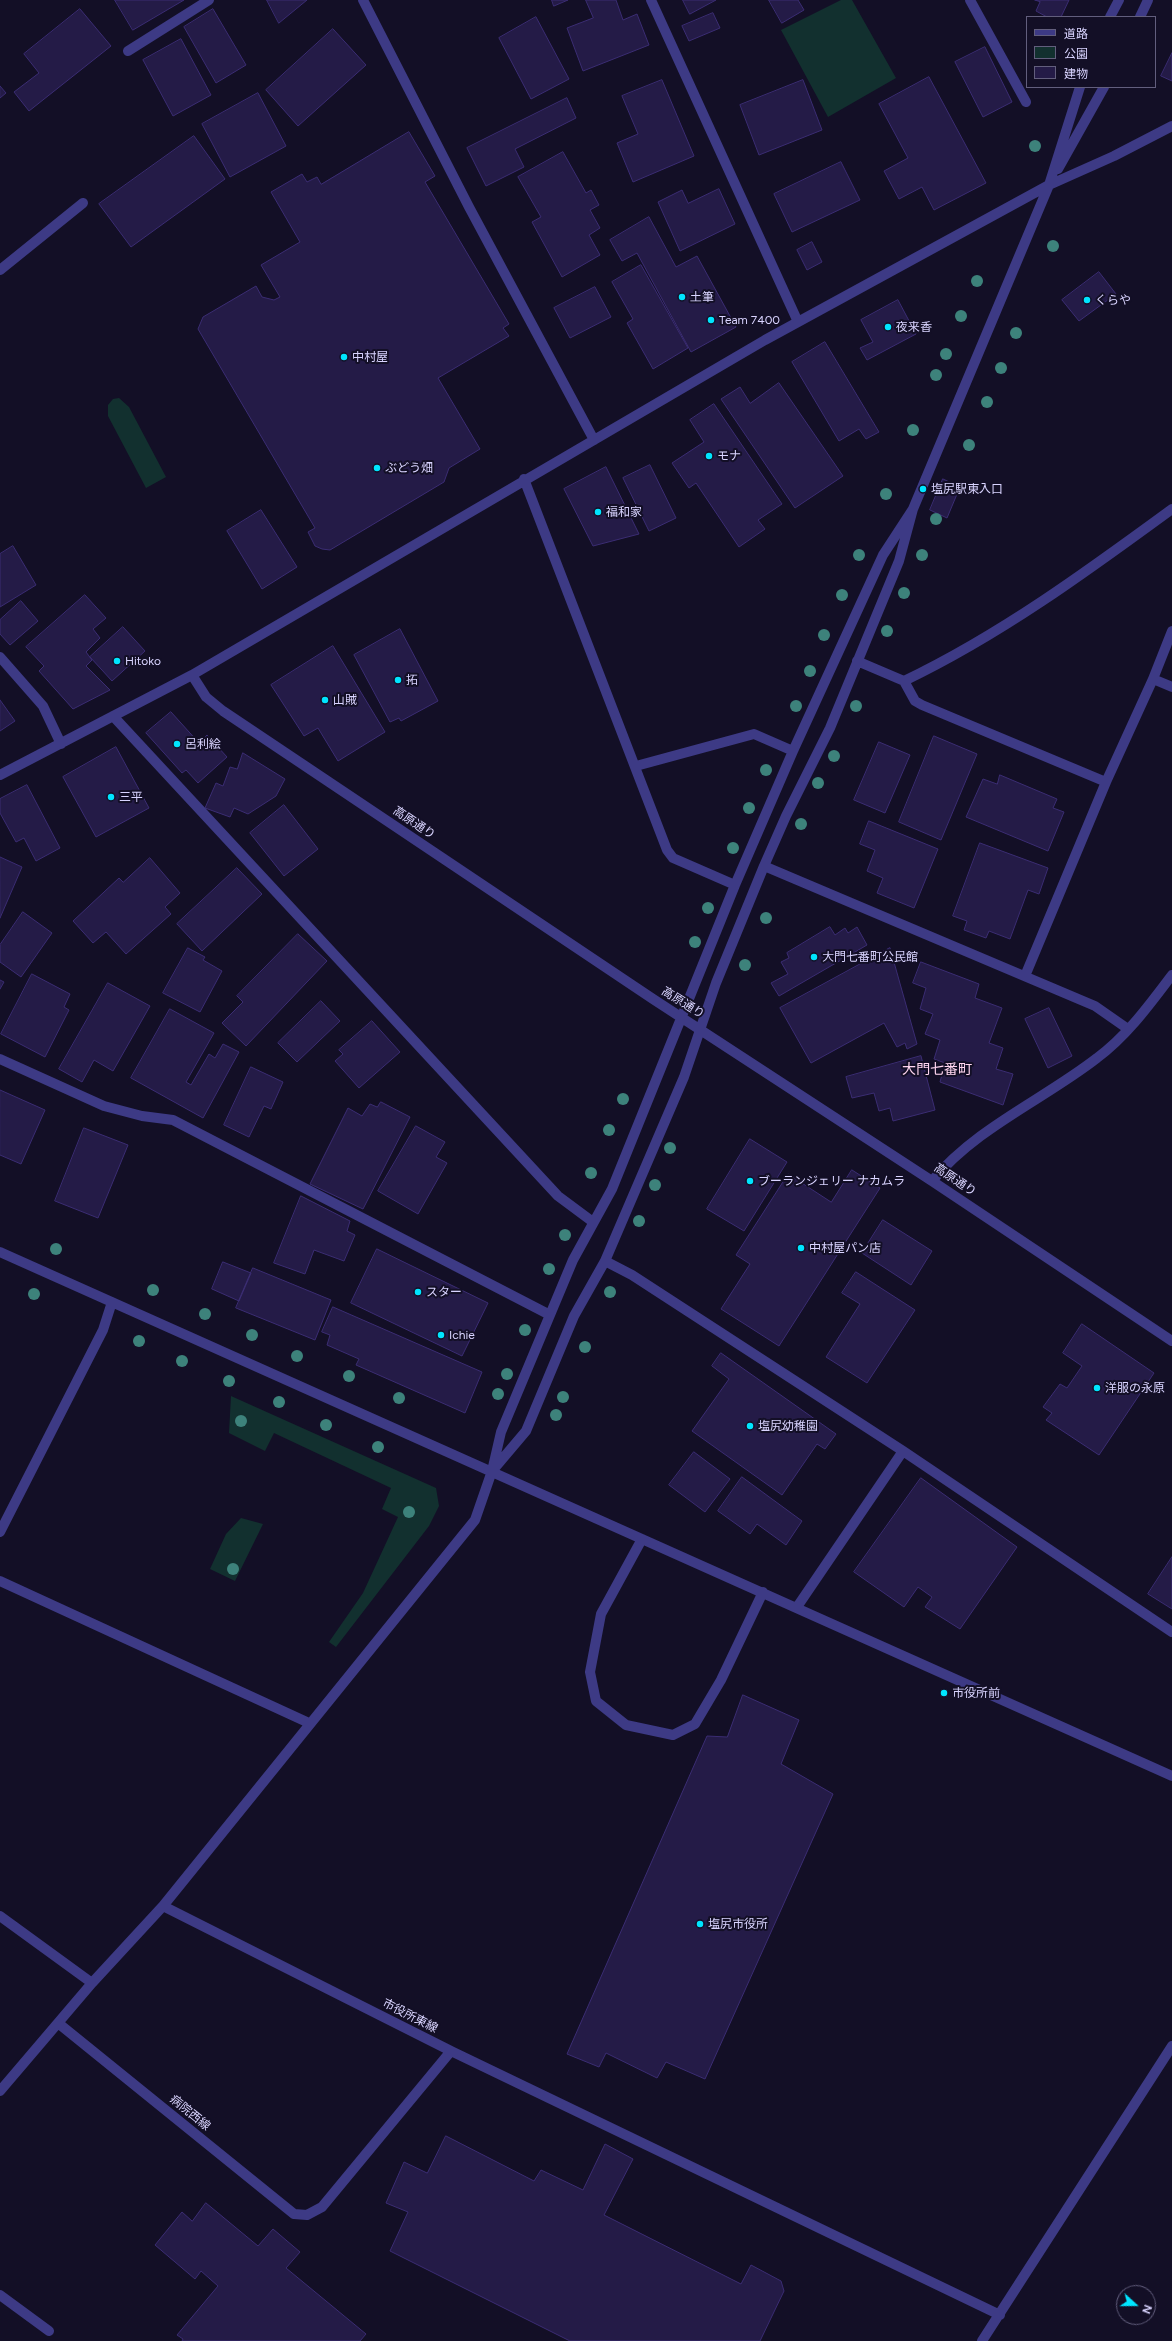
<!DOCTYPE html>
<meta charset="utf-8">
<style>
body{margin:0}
#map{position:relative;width:1172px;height:2341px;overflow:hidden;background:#130f26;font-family:Figtree,"Noto Sans JP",sans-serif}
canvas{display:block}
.legend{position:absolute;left:1026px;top:16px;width:130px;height:72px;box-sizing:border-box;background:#130f26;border:1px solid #625e7d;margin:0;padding:5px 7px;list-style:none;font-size:12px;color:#d9d4ff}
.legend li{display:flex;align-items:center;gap:8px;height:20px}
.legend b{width:20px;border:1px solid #625e7d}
.north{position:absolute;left:1116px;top:2285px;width:40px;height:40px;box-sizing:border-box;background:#130f26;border:1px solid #625e7d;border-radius:50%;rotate:111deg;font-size:11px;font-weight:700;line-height:16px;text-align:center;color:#d9d4ff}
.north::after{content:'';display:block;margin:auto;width:14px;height:18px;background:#00e5ff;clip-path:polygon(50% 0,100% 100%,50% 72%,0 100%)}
</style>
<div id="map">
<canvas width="1172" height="2341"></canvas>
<ul class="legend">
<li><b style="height:5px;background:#3d3a85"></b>道路</li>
<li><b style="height:11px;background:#12302f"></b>公園</li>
<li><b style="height:11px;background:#241b47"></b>建物</li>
</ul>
<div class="north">N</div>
</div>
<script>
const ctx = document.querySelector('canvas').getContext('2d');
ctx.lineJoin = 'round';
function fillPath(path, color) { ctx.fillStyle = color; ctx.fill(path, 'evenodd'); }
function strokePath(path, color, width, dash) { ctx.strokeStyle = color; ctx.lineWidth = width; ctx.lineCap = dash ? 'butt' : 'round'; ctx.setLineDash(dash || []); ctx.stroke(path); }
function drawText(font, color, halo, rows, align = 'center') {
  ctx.font = font + ' Figtree,"Noto Sans JP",sans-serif'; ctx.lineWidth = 4; ctx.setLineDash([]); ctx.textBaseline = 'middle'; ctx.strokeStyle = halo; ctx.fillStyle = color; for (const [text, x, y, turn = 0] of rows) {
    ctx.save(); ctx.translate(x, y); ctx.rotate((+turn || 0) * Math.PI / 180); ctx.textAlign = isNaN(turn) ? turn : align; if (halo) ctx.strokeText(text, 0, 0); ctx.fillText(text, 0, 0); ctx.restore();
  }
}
fillPath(new Path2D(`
 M841 0H852L896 78 828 117 781 30Z
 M119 398 129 407 166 477 146 488 108 416V405L113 399Z
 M231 1396 436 1488 439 1506 429 1526 336 1647 329 1642 363 1593 398 1517 382 1509 391 1488 274 1433 265 1451 229 1433Z
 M241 1518 263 1524 235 1581 210 1569 226 1534Z`), '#12302f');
const building = new Path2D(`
 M115 0H184L133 30Z
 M267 0H307L279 23Z
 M552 0H568L554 6Z
 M586 0H616L623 20 637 14 649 45 583 71 567 28 593 18Z
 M683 0H716L690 14Z
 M769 0H798L804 10 782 23Z
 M1035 0H1069L1061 17H1047L1036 11 1040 2Z
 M80 9 111 46 29 111 14 92 39 73 24 54Z
 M213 9 246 65 216 83 184 27Z
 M713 13 720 28 689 41 682 26Z
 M536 17 569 79 531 99 499 38Z
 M333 29 366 65 298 126 266 90Z
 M181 39 211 95 173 116 143 60Z
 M985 47 1012 102 983 117 955 62Z
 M1172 53V81L1161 76Z
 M929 77 986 183 934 210 922 187 899 199 884 171 908 158 879 104Z
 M662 80 694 156 633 182 617 143 638 134 622 96Z
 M803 80 822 130 759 155 740 105Z
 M0 86 6 93 0 98Z
 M258 93 286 146 230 177 202 124Z
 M567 98 576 118 515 149 524 167 486 186 467 148Z
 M409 132 435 176 425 182 509 324 503 328 509 336 438 378 480 449 449 468 444 482 330 550 322 549 315 546 308 532 315 528 198 329 203 317 256 286 262 297 274 300 280 297 261 265 300 242 271 192 302 174 307 182 317 177 321 184Z
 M194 136 225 179 131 247 99 204Z
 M563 152 586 193 591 190 599 205 590 210 600 228 589 235 600 255 562 277 532 222 541 217 518 177Z
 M841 162 860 200 792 232 774 194Z
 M719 189 735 224 680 251 658 202 682 190 688 203Z
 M649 217 676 267 697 256 736 327 691 352 637 253 622 261 610 240Z
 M812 242 822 262 807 270 797 250Z
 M641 265 688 348 653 369 627 323 633 319 612 282Z
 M1099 272 1116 294 1079 321 1062 300Z
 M595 287 611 317 570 338 554 308Z
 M898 300 916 334 867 360 860 348 873 342 861 320Z
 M825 342 879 432 866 439 859 429 839 441 792 362Z
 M779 383 843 476 795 508 721 399 740 387 750 403Z
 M714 404 782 504 758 520 765 529 739 547 696 483 689 488 672 463 704 442 690 420Z
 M650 465 676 518 649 531 623 478Z
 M606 467 639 534 593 546 564 489Z
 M943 479 960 487 947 518 930 510Z
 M261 510 297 567 262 589 227 531Z
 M13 546 36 585 0 607V554Z
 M85 595 106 618 93 629 100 638 86 652 92 660 86 666 110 690 73 709 39 671 44 666 26 647Z
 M21 601 38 621 10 645 0 634V620Z
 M123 627 145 651 112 681 90 657Z
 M400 629 438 701 401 721 399 718 390 722 354 655Z
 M333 646 385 732 338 761 318 728 304 736 271 685Z
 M0 700 15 721 0 731Z
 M171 712 199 743 207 735 227 757 198 783 186 770 182 773 146 733Z
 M934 736 977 754 941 840 899 822Z
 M879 742 910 755 885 813 854 800Z
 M116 747 149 808 96 837 63 777Z
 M243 753 285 779 276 796 248 814 234 808 230 817 205 808 216 783 223 786 230 767 237 769Z
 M1000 775 1057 799 1053 808 1064 812 1048 851 966 817 983 779 997 784Z
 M27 785 60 848 36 861 24 838 16 842 0 813V799Z
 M284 805 318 849 284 876 250 833Z
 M869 821 938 849 914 908 877 893 883 878 867 871 875 850 860 844Z
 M980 843 1048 868 1039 894 1028 890 1010 939 989 931 986 938 964 930 967 921 953 916Z
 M0 857 22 867 0 918Z
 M150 858 180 893 165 907 171 914 126 954 106 932 93 943 73 921 119 878 123 882Z
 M237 868 262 894 202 951 177 924Z
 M23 912 52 933 21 977 0 962V945Z
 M830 927 835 935 845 928 848 933 857 927 867 945 779 996 771 983 788 974 781 962 789 958 787 953Z
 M298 934 327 961 246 1046 222 1023 243 1002 237 996Z
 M188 948 205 957 203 960 222 971 200 1012 163 993Z
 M890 948 917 1044 907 1049 905 1043 897 1047 884 1023 811 1063 780 1008Z
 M921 962 979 984 975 998 1002 1008 989 1043 1003 1048 996 1069 1013 1074 1003 1105 940 1082 945 1063 934 1059 940 1040 925 1034 933 1014 920 1009 926 988 913 983Z
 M32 974 70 994 64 1007 69 1010 45 1057 1 1034Z
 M0 980 4 982 0 989Z
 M108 983 150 1006 113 1071 94 1060 82 1082 59 1069Z
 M321 1001 340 1021 297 1062 278 1043Z
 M1049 1008 1072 1056 1048 1068 1025 1019Z
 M170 1009 214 1033 186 1082 191 1085 209 1054 215 1058 223 1044 239 1052 203 1118 131 1078Z
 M372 1021 400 1052 359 1088 335 1061 343 1054 339 1050Z
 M921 1056 935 1110 893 1121 890 1108 879 1111 874 1093 852 1098 846 1077Z
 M251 1067 283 1082 271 1109 264 1106 249 1137 224 1125Z
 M0 1090 45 1110 21 1164 0 1155Z
 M381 1102 410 1117 363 1209 310 1184 348 1108 362 1116 370 1104 377 1107Z
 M416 1126 445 1142 436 1157 447 1163 418 1214 378 1191Z
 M84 1128 128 1145 98 1218 55 1201Z
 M750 1139 787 1162 744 1231 707 1209Z
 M852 1170 880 1188 779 1346 721 1309 750 1264 736 1255 788 1174 831 1202Z
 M301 1196 350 1221 347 1231 355 1235 344 1261 314 1250 305 1274 274 1263Z
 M883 1220 932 1251 911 1285 862 1253Z
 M377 1249 488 1303 462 1356 351 1303Z
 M223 1262 251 1273 239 1301 212 1289Z
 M253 1268 331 1300 315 1340 236 1308Z
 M856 1272 915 1310 867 1383 826 1357 860 1304 842 1293Z
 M333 1307 482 1372 465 1413 356 1365 359 1359 327 1345 330 1335 322 1332Z
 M1082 1324 1154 1373 1099 1455 1046 1420 1052 1413 1043 1407 1060 1384 1067 1388 1082 1366 1063 1353Z
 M721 1353 836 1434 825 1449 817 1444 782 1495 692 1431 729 1379 712 1366Z
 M694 1452 730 1479 705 1512 669 1485Z
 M742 1477 802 1521 786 1545 757 1524 750 1534 718 1511Z
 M921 1478 1017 1547 960 1629 925 1607 932 1597 918 1587 904 1607 854 1572Z
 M1172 1557V1609L1148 1594Z
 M743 1695 799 1720 781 1764 833 1794 705 2079 666 2062 657 2078 606 2053 599 2067 567 2054 707 1736 727 1737Z
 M446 2136 534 2181 541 2170 583 2190 605 2144 633 2159 604 2215 741 2284 751 2265 781 2281 784 2291 760 2341H570L390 2251 408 2212 386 2203 404 2162 427 2173Z
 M206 2203 258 2246 273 2229 300 2252 286 2268 366 2334 360 2341H182L183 2339 177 2335 218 2286 201 2271 195 2279 155 2245 182 2212 192 2221Z`);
fillPath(building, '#241b47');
strokePath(building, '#3b2d73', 1);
strokePath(new Path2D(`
 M363 0 469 207 594 440
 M651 0 798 322
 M970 0 1026 102
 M1110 17 1119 0
 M1140 17 1148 0
 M128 51 209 0
 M1058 169 1104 87
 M0 270 83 203
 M524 479 667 850 673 858 735 885
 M0 657 43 706 61 744
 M857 661 904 681 915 701 922 705 1106 782
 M192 675 206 697 223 711 653 999 932 1181 1172 1341
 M1153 679 1172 687
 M904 681C1000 635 1086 572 1172 509
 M113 716 558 1196 593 1222
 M636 766 754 734 793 751
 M0 775 192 675 765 340 1049 185 1114 156 1172 126
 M764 866 1095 1006 1128 1029
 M1025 976 1106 782 1153 679 1172 631
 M0 1059 104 1106 142 1116 173 1120 550 1315
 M932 1181C977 1127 1043 1100 1097 1058 1127 1036 1150 1004 1172 975
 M0 1252 1172 1776
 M605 1261 632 1275 903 1451 1172 1632
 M493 1470 526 1431 574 1316 605 1261 684 1077 716 983 764 866 786 816 830 728 899 561 913 509 1049 185 1080 87
 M0 1532 103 1330 112 1302
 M642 1539 601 1614 590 1672 596 1701 626 1725 673 1735 695 1724 721 1680 763 1592
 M0 1581 309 1723
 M797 1607 903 1451
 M0 1916 92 1983
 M58 2023 294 2214 307 2215 322 2207 451 2051 163 1906
 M451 2051 1000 2315
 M0 2091 92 1983 163 1906 475 1520 492 1471 501 1432 573 1260 612 1189 735 885 793 751 883 555 913 509
 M0 2295 49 2331
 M982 2341 1172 2046`), '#3d3a85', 10);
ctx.fillStyle = '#3d827b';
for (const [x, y] of [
 [1035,146],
 [1053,246],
 [977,281],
 [961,316],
 [1016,333],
 [946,354],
 [1001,368],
 [936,375],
 [987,402],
 [913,430],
 [969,445],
 [886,494],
 [936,519],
 [859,555],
 [922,555],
 [904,593],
 [842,595],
 [887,631],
 [824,635],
 [810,671],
 [796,706],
 [856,706],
 [834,756],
 [766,770],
 [818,783],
 [749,808],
 [801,824],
 [733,848],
 [708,908],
 [766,918],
 [695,942],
 [745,965],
 [623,1099],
 [609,1130],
 [670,1148],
 [591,1173],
 [655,1185],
 [639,1221],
 [565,1235],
 [56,1249],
 [549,1269],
 [153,1290],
 [610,1292],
 [34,1294],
 [205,1314],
 [525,1330],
 [252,1335],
 [139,1341],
 [585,1347],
 [297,1356],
 [182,1361],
 [507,1374],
 [349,1376],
 [229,1381],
 [498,1394],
 [563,1397],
 [399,1398],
 [279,1402],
 [556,1415],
 [241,1421],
 [326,1425],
 [378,1447],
 [409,1512],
 [233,1569]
]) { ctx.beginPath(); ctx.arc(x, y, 6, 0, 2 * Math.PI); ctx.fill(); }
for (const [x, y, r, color] of [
 [682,297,4,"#00e5ff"],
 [1087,300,4,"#00e5ff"],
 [711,320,4,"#00e5ff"],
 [888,327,4,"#00e5ff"],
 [344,357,4,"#00e5ff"],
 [709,456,4,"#00e5ff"],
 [377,468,4,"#00e5ff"],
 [923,489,4,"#00e5ff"],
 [598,512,4,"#00e5ff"],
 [117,661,4,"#00e5ff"],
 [398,680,4,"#00e5ff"],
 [325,700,4,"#00e5ff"],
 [177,744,4,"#00e5ff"],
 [111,797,4,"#00e5ff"],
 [814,957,4,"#00e5ff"],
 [750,1181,4,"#00e5ff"],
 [801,1248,4,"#00e5ff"],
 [418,1292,4,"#00e5ff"],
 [441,1335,4,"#00e5ff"],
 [1097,1388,4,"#00e5ff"],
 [750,1426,4,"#00e5ff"],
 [944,1693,4,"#00e5ff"],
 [700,1924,4,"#00e5ff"]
]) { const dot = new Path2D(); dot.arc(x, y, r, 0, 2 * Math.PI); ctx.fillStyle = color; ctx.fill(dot); strokePath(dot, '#130f26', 1.5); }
drawText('12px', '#d9d4ff', '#130f26', [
 ["土筆",690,297],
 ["くらや",1095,300],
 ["Team 7400",719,320],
 ["夜来香",896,327],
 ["中村屋",352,357],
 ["モナ",717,456],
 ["ぶどう畑",385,468],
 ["塩尻駅東入口",931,489],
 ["福和家",606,512],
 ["Hitoko",125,661],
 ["拓",406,680],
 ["山賊",333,700],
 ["呂利絵",185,744],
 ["三平",119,797],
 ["大門七番町公民館",822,957],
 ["ブーランジェリー ナカムラ",758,1181],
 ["中村屋パン店",809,1248],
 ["スター",426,1292],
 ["Ichie",449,1335],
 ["洋服の永原",1105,1388],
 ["塩尻幼稚園",758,1426],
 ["市役所前",952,1693],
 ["塩尻市役所",708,1924]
], 'left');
drawText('12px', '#d9d4ff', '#130f26', [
 ["高原通り",414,823,34],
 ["高原通り",683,1003,32],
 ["高原通り",955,1180,34],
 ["市役所東線",410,2016,27],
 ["病院西線",190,2113,39]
]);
drawText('14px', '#ffd6f0', '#130f26', [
 ["大門七番町",937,1070]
]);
</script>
